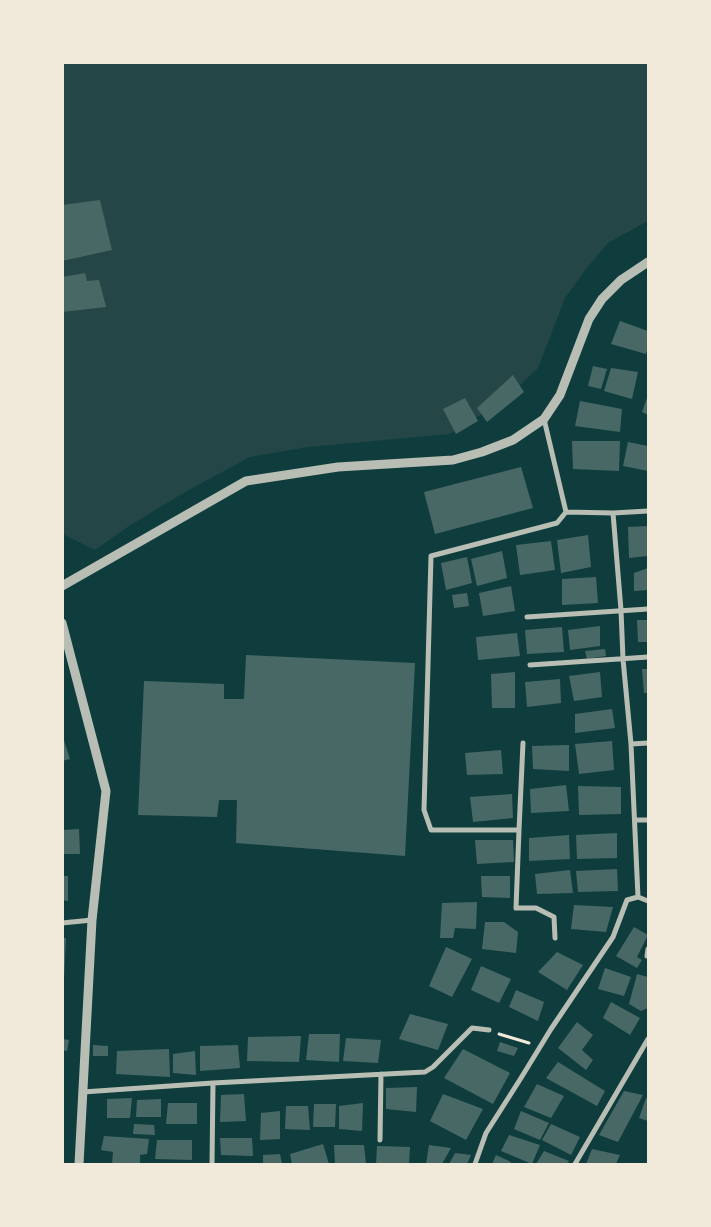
<!DOCTYPE html>
<style>
body{margin:0}
#map{position:relative;width:711px;height:1227px;overflow:hidden;background:#0f3d3e;font-family:Rubik,sans-serif}
canvas{display:block}
.frame{position:absolute;inset:0;border:64px solid #f1e9da;pointer-events:none}
</style>
<div id="map">
<canvas width="711" height="1227"></canvas>
<div class="frame"></div>
</div>
<script>
const ctx = document.querySelector('canvas').getContext('2d');
ctx.lineJoin = 'round';
function fillPath(path, color) { ctx.fillStyle = color; ctx.fill(path, 'evenodd'); }
function strokePath(path, color, width, dash) { ctx.strokeStyle = color; ctx.lineWidth = width; ctx.lineCap = dash ? 'butt' : 'round'; ctx.setLineDash(dash || []); ctx.stroke(path); }
fillPath(new Path2D(`
 M62 63H648V221L608 243 586 269 565 298 538 368 503 401 450 434 308 447 250 457 185 492 129 526 95 550 63 534Z`), '#244646');
fillPath(new Path2D(`
 M100 200 112 250 62 261V205Z
 M85 273 87 281 99 280 106 307 62 312V277Z
 M620 321 648 331V347L646 354 611 344Z
 M593 366 607 369 601 389 588 386Z
 M611 368 638 372 632 399 604 391Z
 M513 375 524 392 487 422 477 408Z
 M648 395V415L642 412Z
 M465 398 478 421 456 434 443 409Z
 M580 401 622 409 620 432 575 426Z
 M572 441H620L619 471 573 469Z
 M628 442 648 446V471L623 466Z
 M521 467 533 508 435 534 424 492Z
 M648 526V556L629 558 628 527Z
 M588 535 591 567 561 573 557 540Z
 M551 541 555 570 520 575 516 545Z
 M502 551 507 578 477 586 471 559Z
 M467 557 472 583 446 590 441 563Z
 M648 568V590L634 591V573Z
 M596 577 598 603 562 605V579Z
 M511 586 515 611 483 616 479 593Z
 M467 593 469 606 454 608 452 595Z
 M637 620H648V642H638Z
 M600 626V646L570 650 568 630Z
 M562 627 564 652 527 654 525 630Z
 M517 633 520 656 478 660 476 637Z
 M605 649 606 656 587 659 585 651Z
 M246 655 415 663 405 856 236 843 237 800H219L217 817 138 815 144 681 224 684V699H244Z
 M642 669H648V693H644Z
 M515 672V708H492L491 674Z
 M600 672 602 697 574 701 569 676Z
 M560 679 561 703 527 707 525 682Z
 M612 709 615 728 575 733V714Z
 M62 734 70 759 62 761Z
 M612 741 614 770 579 774 575 744Z
 M569 745V771L533 769 532 746Z
 M501 750 503 774 467 775 465 753Z
 M566 785 569 811 531 813 530 789Z
 M578 786 621 787V814L579 815Z
 M512 794 513 818 473 822 470 797Z
 M79 829 80 854H62V830Z
 M617 833V858L577 859 576 835Z
 M569 835 570 859 529 861V838Z
 M475 840H513L514 862 477 864Z
 M617 869 618 891 578 892 576 871Z
 M570 870 573 893 537 894 535 874Z
 M62 876H68V901L62 900Z
 M481 876H510V898L482 897Z
 M477 902 476 929 455 928 453 938H440L442 903Z
 M574 905 613 907 606 932 571 929Z
 M485 922H504L518 932 516 953 482 949Z
 M634 927 648 935 637 957 642 960 637 968 616 956Z
 M62 938H66L64 980H62Z
 M446 947 472 959 452 997 429 986Z
 M557 952 583 965 567 990 538 972Z
 M481 966 511 979 499 1003 471 990Z
 M605 968 631 977 624 996 598 989Z
 M637 974 648 977V1008L641 1011 629 1004Z
 M516 990 544 1002 538 1021 509 1007Z
 M611 1002 640 1018 630 1035 603 1018Z
 M410 1014 448 1024 438 1050 399 1039Z
 M577 1022 593 1035 582 1050 593 1060 586 1070 558 1048Z
 M309 1034H340L339 1062 306 1060Z
 M301 1036 299 1062 247 1061 248 1037Z
 M346 1038 381 1040 378 1063 343 1061Z
 M62 1039 69 1040 67 1051 62 1050Z
 M500 1042 518 1048 514 1056 497 1051Z
 M93 1045 108 1046V1056H93Z
 M238 1045 240 1068 200 1071V1046Z
 M169 1049 170 1077 116 1074 117 1051Z
 M463 1049 510 1073 493 1104 444 1078Z
 M195 1051 196 1075 173 1073V1054Z
 M558 1062 605 1091 597 1106 546 1078Z
 M537 1084 564 1096 551 1118 524 1107Z
 M417 1087 416 1112 386 1109V1088Z
 M624 1091 643 1095 618 1142 599 1135Z
 M244 1094 246 1121 220 1122 221 1095Z
 M443 1094 483 1109 466 1140 430 1121Z
 M132 1098 130 1118H107V1099Z
 M646 1098 648 1099V1121L639 1118Z
 M161 1099V1117H136L137 1100Z
 M168 1103H197V1124H166Z
 M363 1103 362 1131 339 1129V1106Z
 M314 1104H336L335 1127H313Z
 M286 1106H308L310 1130 285 1129Z
 M280 1111V1139L260 1140 261 1113Z
 M521 1111 549 1123 540 1140 514 1129Z
 M134 1124 154 1125 155 1135 133 1134Z
 M551 1124 580 1137 571 1155 542 1140Z
 M509 1135 540 1145 532 1164 501 1151Z
 M104 1136 149 1139 147 1154 140 1155V1164H112L113 1152 101 1150Z
 M220 1138H252L253 1156 221 1155Z
 M157 1140H192V1160L155 1159Z
 M323 1144 329 1164H292L290 1154Z
 M334 1145H364L366 1164H335Z
 M429 1145 451 1148 442 1164H426Z
 M377 1146 410 1147 409 1164H376Z
 M592 1149 620 1155 616 1164H586Z
 M544 1151 569 1161 567 1164H536Z
 M455 1153 471 1155 467 1164H449Z
 M280 1154 282 1164H263V1155Z
 M496 1155 511 1162 510 1164H492Z`), '#486865');
strokePath(new Path2D(`
 M499 1034 529 1043`), '#f1e9da', 3);
strokePath(new Path2D(`
 M544 419 566 512 613 513 648 511
 M527 617 648 609
 M530 665 648 657
 M523 743 519 830H431L424 810 431 556 557 523 566 512
 M631 744 648 743
 M635 820H648
 M519 830 516 908H536L554 917 555 938
 M638 897 648 901
 M62 923 92 920
 M648 949 647 956H648
 M83 1092 213 1083 425 1072 433 1067 472 1028 489 1030
 M380 1140 381 1074
 M212 1164 213 1083
 M475 1164 486 1133 521 1078 551 1029 613 937 627 900 638 897 631 744 623 659 621 610 613 513
 M575 1164 648 1039`), '#b8beb3', 5);
strokePath(new Path2D(`
 M62 586 246 481 338 467 453 460 482 452 513 440 544 419 560 395 589 319 602 299 621 280 648 262
 M62 623 106 791 92 920 79 1164`), '#b8beb3', 9);
</script>
